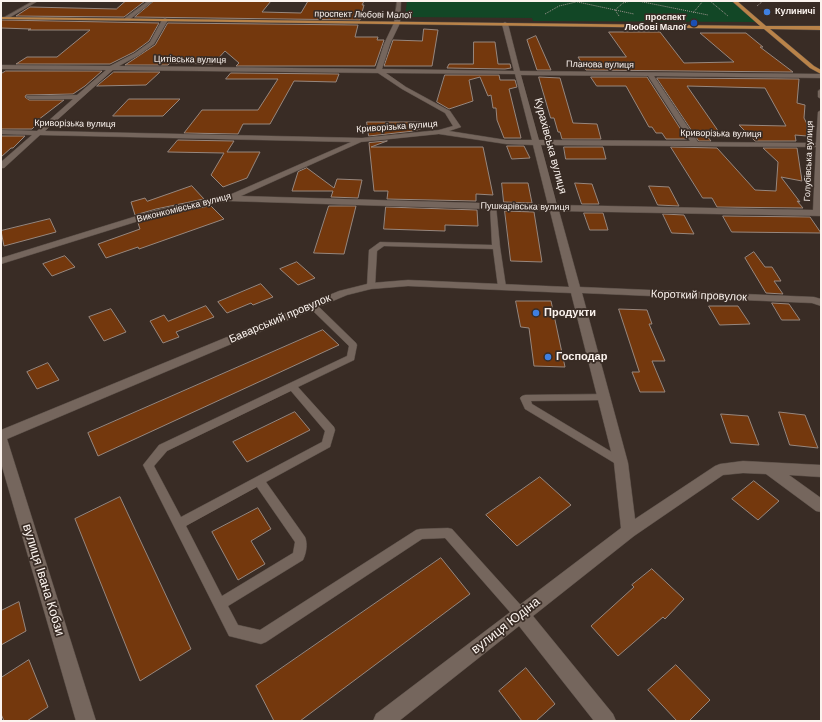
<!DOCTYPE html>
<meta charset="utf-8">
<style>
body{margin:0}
#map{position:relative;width:822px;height:722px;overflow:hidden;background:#392c25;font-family:"DM Sans",sans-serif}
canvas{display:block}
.frame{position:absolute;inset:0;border:2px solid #fbf3ee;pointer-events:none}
</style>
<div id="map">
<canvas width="822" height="722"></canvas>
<div class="frame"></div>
</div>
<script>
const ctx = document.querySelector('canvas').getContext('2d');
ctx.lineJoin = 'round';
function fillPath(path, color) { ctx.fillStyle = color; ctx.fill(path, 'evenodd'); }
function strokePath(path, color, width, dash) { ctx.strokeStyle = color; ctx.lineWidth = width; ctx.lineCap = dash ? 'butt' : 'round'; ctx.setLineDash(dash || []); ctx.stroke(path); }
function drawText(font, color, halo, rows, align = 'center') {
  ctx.font = font + ' "DM Sans",sans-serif'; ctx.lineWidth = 3.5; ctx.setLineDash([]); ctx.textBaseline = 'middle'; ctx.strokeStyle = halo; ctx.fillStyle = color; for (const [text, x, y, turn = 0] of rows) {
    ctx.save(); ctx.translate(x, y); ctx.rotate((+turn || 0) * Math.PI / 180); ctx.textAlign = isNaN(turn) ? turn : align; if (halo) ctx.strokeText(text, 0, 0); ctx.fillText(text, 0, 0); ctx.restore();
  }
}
fillPath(new Path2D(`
 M407 1H734L759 22 533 21 532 18 405 17Z`), '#124726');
const building = new Path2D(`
 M126 1H145L124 17 16 16 30 7 116 9Z
 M154 1H271L262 12 301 13 308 1H364L362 5H364L360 20 135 17Z
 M1 20 159 23 149 41 134 52 110 64H16L27 57H57L90 30H28L31 29 1 28Z
 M168 23 358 25 355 37H378L377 40H384L375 66H236L239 63 225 51 213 64 170 63 168 65H125L155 45Z
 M424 29 438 30 432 66H384L393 40 422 41Z
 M609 32H660L684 63 734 62 700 33H746L763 47H760L793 72 586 70 578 57H626Z
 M536 36 551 70H537L527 40Z
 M474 42H495L498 64H510L511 68 505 69 447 68 449 64H473Z
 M6 71H102L85 86 73 94 26 95 25 97 29 100H64L38 120H41L32 129H1V74Z
 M114 72H160L146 85 97 86Z
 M231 73 339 74 336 82 294 81 270 124H243L238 134 184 133 202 110H258L278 79H226Z
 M445 75H499L500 80H515L517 87 509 89 521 138H504L497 120 496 108H493L491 95 488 96 480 77 469 80 473 101 449 109 437 102Z
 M539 77 560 78 573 123 597 124 601 139H562L560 132H558L554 118H551Z
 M591 77H647L687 139H666L662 133H656L652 127H649L626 86H597Z
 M657 78 799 79 797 103 805 105 804 118 807 124V136L795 135 796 141H755L739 125 786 126 765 88 687 86 721 135H706L711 141H699Z
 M129 99H180L163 116H113Z
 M367 122H433L434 124 414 131 369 136Z
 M1 136H25L13 148H11L1 157Z
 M178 140 234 141 227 152H260L247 178 223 187 211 175 224 153 168 152Z
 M387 141 371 147H483L493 195 476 194V201L387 199 388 191H374L369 143Z
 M507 146H524L530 158 512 159Z
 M564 147H603L606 159H566Z
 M671 147 717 148 755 190 776 191 778 162 763 148H797L802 181 781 177 800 202 797 201 803 208 717 207 712 198H703Z
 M307 168 334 188 337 179 362 180 358 198 331 197 333 191H292L298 172Z
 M502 183H528L532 203 504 202Z
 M575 183 592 184 599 204H582Z
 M192 186 204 199 156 209 135 215 131 202 145 198 147 201Z
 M649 186 669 187 679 206 658 205Z
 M211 206 224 219 139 249 138 247 106 258 98 244 140 229 138 223 161 215Z
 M329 206H356L344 254 314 253Z
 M386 207 477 210 478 226 445 225V231L384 229Z
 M505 211 534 212 542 262 511 261Z
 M584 213H603L608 230H590Z
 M663 214 684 215 694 234 672 233Z
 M723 216 810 217 821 233 732 232Z
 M50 219 56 232 4 246 1 231Z
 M754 252 765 267H772L781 281H774L783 294 766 293 745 258Z
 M65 256 75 267 52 276 43 264Z
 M297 262 315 278 298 285 280 269Z
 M261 284 273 297 253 305 251 303 227 313 218 302Z
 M516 301H551L565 367 534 366 529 328 521 327Z
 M772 303 789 304 800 320H782Z
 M206 306 214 317 176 332 179 337 163 343 150 321 164 315 168 321Z
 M709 306H738L750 324 720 325Z
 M111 309 126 332 104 341 89 317Z
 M619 309 647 310 652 324H649L665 361H652L665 392H640L632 372H639Z
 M323 330 339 345 98 456 88 433Z
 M48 363 59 380 37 389 27 372Z
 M295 412 310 430 247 462 233 442Z
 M779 412 805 415 818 448 790 445Z
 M721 414 748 416 759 445 731 443Z
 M540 477 571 505 517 546 486 515Z
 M754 481 779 501 758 520 732 499Z
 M120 497 191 649 140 681 75 519Z
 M258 508 271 529 251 541 265 564 238 580 212 532Z
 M441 558 470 594 300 721H274L256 686Z
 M652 569 684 599 665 619 663 617 618 656 591 626 634 587 632 585Z
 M19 602 26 631 1 645V611Z
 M29 660 48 707 27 721H4L1 714V678Z
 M676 665 710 700 689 721H677L648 690Z
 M526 668 555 704 536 721H522L499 691Z`);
fillPath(building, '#74380d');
strokePath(building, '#97877e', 1);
const service = new Path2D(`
 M493 204 496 206 500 247 506 287 505 289H502L498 287 493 249 384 246 377 251 375 286 371 288 367 286 369 250 380 242 492 245 490 206Z
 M313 303 316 304 356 343 357 345 354 360 298 387 334 427 335 430 330 447 266 482 305 537C308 544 306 554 303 560L228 606 238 625 260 630 416 530 420 529 448 528 452 529 526 611 527 615 526 619 521 621 516 619 445 538 422 539 266 642 261 644 229 636 143 465 159 445 347 356 349 346 310 308 309 306 310 304ZM291 391 325 431 322 442 181 517 154 466 167 451ZM257 487 295 542 293 553 222 596 186 526Z
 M605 394 608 395 610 397 608 399 605 400 531 401 532 404 625 460 626 463 625 466 621 467 525 409 520 398 522 396 525 395Z`);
const minor = new Path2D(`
 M33 1H38L7 19 3 18Z
 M148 1H153L129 20H125V18Z
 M397 1H401L400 23 390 44 382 69 514 71 502 24 505 22 508 24 520 71 821 74V78L654 76 698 142 816 143 818 112 821 110V216L559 211 580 287 814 297 821 299V306L812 303 582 293 628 463 635 519 715 466 720 464 743 461 821 465V477L789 475 821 498V512L816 511 766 474 743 473 723 475 634 536 533 616 613 714 616 721H594L519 626 399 721H373L376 714 621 528 614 463 571 293 408 286 371 289 347 295 7 439 96 721H76L1 463V430L339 291 371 283 408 280 569 287 550 211 229 201 161 214 1 264V258L156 210 227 196 351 142 40 135 4 168H1V162L32 135 1 134V130L37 131 73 99H29L26 97 27 96 77 95 106 70 1 69V65L110 66 135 53 150 42 162 20 165 18 168 20 154 44 139 55 119 66 376 69 384 44 394 23ZM113 70 378 73 402 89 445 113 453 126 439 130 362 138 45 131ZM386 73 515 74 532 140H506L449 131 461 127 450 111 406 87ZM521 75 648 76 690 141 539 140ZM439 134 506 144 533 145 548 205 241 196 361 142ZM541 145 816 147 813 210 557 205Z
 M821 89V99L818 97V91Z`);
const primary = new Path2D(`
 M732 1H737L766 26H821V30L770 29 814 66 821 70V74L810 68 764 29 1 19V17L760 26Z`);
strokePath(service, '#554a43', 1);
strokePath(minor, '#554a43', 1);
strokePath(primary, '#554a43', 1);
strokePath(new Path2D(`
 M573 1 634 14
 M638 1 708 15
 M710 1 728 16
 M757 6 763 1
 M693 13 703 1
 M545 14 559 6 576 2
 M619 16 615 10 623 3 630 1`), '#a09690', 1, [1, 1]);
fillPath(service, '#75665d');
fillPath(minor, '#75665d');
fillPath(primary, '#b98349');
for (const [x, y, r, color] of [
 [767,12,4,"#3f7fe0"],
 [694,23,4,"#1a4fb4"],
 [536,313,4,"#3f7fe0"],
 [548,357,4,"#3f7fe0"]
]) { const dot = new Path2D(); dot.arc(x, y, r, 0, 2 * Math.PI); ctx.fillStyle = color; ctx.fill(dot); strokePath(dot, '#392c25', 1.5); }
drawText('bold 9px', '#fbf3ee', '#392c25', [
 ["Кулиничі",775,12],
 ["проспект",686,18,"right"],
 ["Любові Малої",686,28,"right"]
], 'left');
drawText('9px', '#fbf3ee', '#392c25', [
 ["проспект Любові Малої",363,15,1],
 ["Цитівська вулиця",190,60,1],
 ["Планова вулиця",600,65,1],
 ["Криворізька вулиця",75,124,1],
 ["Криворізька вулиця",397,127,-4],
 ["Криворізька вулиця",721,134,1],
 ["Голубівська вулиця",809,161,-88],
 ["Пушкарівська вулиця",525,207,1],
 ["Виконкомівська вулиця",184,208,-14]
]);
drawText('11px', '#fbf3ee', '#392c25', [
 ["Курахівська вулиця",550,146,75],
 ["Короткий провулок",699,296,2],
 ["Баварський провулок",280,319,-23]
]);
drawText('bold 11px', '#fbf3ee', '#392c25', [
 ["Продукти",544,313],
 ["Господар",556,357]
], 'left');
drawText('13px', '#fbf3ee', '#392c25', [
 ["вулиця Івана Кобзи",43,580,73],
 ["вулиця Юдіна",506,626,-38]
]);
</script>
